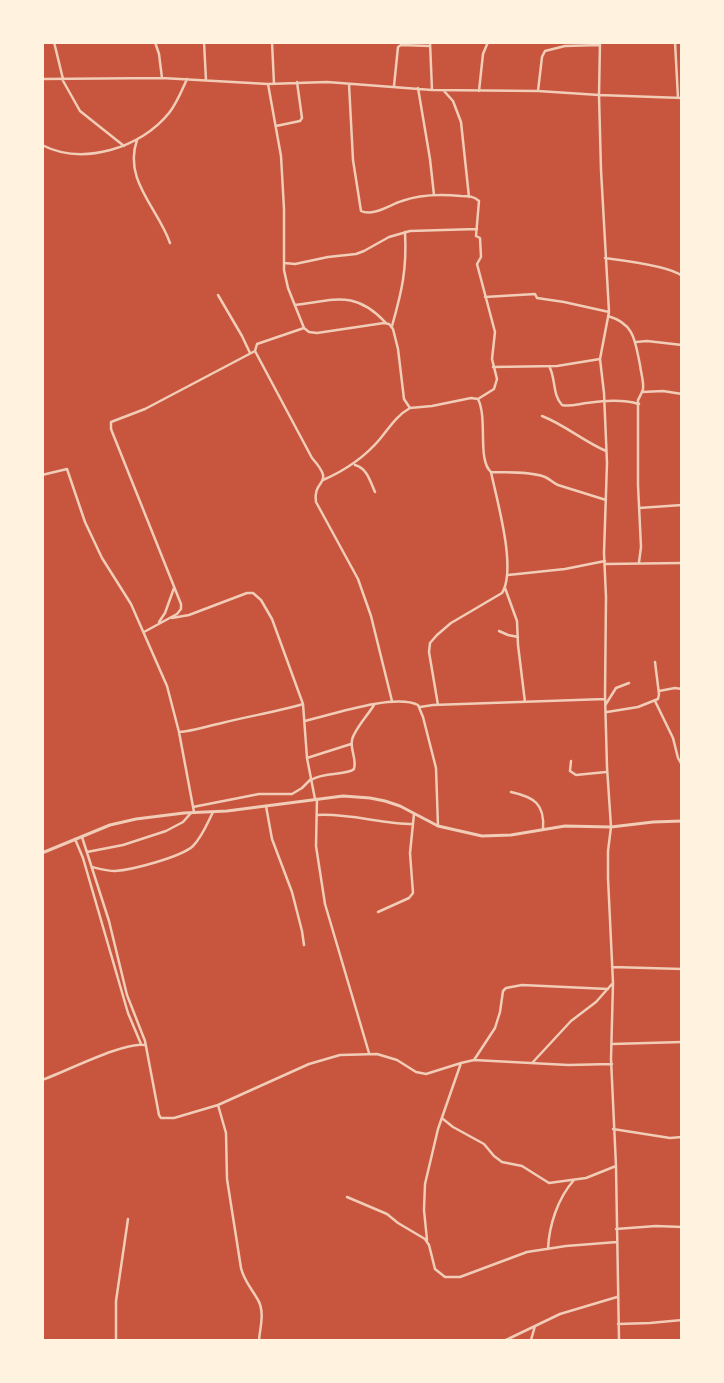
<!DOCTYPE html>
<style>
body{margin:0}
#map{position:relative;width:724px;height:1383px;overflow:hidden;background:#c8553d;font-family:"DejaVu Sans",sans-serif}
canvas{display:block}
.frame{position:absolute;inset:0;border:44px solid #fff3e0;pointer-events:none}
</style>
<div id="map">
<canvas width="724" height="1383"></canvas>
<div class="frame"></div>
</div>
<script>
const ctx = document.querySelector('canvas').getContext('2d');
ctx.lineJoin = 'round';
function strokePath(path, color, width, dash) { ctx.strokeStyle = color; ctx.lineWidth = width; ctx.lineCap = dash ? 'butt' : 'round'; ctx.setLineDash(dash || []); ctx.stroke(path); }
strokePath(new Path2D(`
 M54 42 63 79
 M155 42 159 54 162 78
 M204 42 206 80
 M272 42 274 84
 M430 42 432 90
 M600 42 599 95 601 170 609 312 600 359 604 393 607 463 604 553 606 597 605 695 607 767 611 827 608 851V878L613 983 611 1059 616 1166 619 1340
 M675 42 678 98
 M42 79 162 78 268 84 327 82 432 90 538 91 599 95 682 98
 M62 79 80 111 124 146
 M268 84 281 156 284 209V270L288 288 304 328 309 332 317 333 384 323 389 324 393 329 398 349 404 399 410 408 432 406 471 398 478 399C488 419 477 460 491 472 508 473 528 471 545 477 550 479 553 483 558 485L606 500
 M349 84 353 160 361 211C373 217 391 204 402 201 421 194 441 194 461 196 468 196 474 196 479 201L476 236 480 238 481 257 477 264 495 332 492 359 497 379 494 389 478 399
 M394 86 398 47 401 45 430 46
 M418 88 430 159 434 195
 M444 91 453 101 461 122 469 197
 M479 91 483 54 488 42
 M538 91 542 57 545 51 565 46 600 45
 M276 126 300 121 302 118 297 82
 M137 140C123 180 158 208 170 243
 M42 145C83 166 141 148 169 113 177 103 182 90 187 79
 M605 258C621 260 671 266 682 276
 M284 263 295 264 328 257 356 254 364 251 389 237 410 231 477 229
 M218 295 242 336 250 353
 M485 297 535 294 537 298 564 302 609 312
 M295 305C336 300 355 290 386 323
 M608 316C635 324 635 341 640 365 641 373 644 382 643 389 642 393 640 396 638 400V485L641 547 639 562
 M392 326C402 291 407 269 405 232
 M304 328 257 344 255 351 312 458C337 486 312 478 316 502L358 579 371 616 392 701
 M636 342 647 341 682 345
 M549 366C556 378 552 394 562 405 570 407 578 404 586 403 604 401 621 399 639 404
 M493 367 557 366 600 359
 M642 392 663 391 682 394
 M542 416C565 425 583 441 606 451
 M355 465C367 468 370 481 375 492
 M42 475 67 469 85 522 102 558 131 604 167 686 179 732 194 812
 M323 480C346 470 364 458 380 439 390 427 396 416 410 408
 M639 508 682 505
 M605 564 682 563
 M508 575 565 569 605 561
 M505 588 517 621 518 645 525 702
 M172 618 189 615 247 593H253L261 600 272 619 303 704 307 758 315 799
 M159 622 165 613 174 588
 M499 631 508 635 518 637
 M144 632 177 614 181 609V604L111 429V422L145 409 255 351
 M659 691 675 688 682 689
 M655 701 673 738 678 758 682 765
 M606 704 616 688 629 683
 M438 705 429 652 430 643 437 635 451 623 502 593C517 569 497 501 491 472
 M420 707 433 705 605 699
 M607 712 638 707 658 699 659 694 655 662
 M305 721C330 715 395 693 418 705L423 717 436 768 438 826
 M179 732C194 731 207 726 222 723 249 716 276 712 303 704
 M307 758 351 744
 M571 761 570 771 576 775 606 772
 M311 780C325 771 346 776 354 769 357 759 350 750 352 740 354 730 368 715 374 705
 M511 792C534 797 545 804 543 829
 M317 799 316 846 325 904 369 1053
 M266 806 272 839 292 892 302 931 304 945
 M193 807 259 794H292L302 788 311 779
 M317 815C350 813 381 824 413 824
 M82 837 109 921 127 995 145 1041 159 1115 161 1118H174L218 1105 309 1064 340 1055 377 1054 397 1060 416 1072 426 1074 461 1063 474 1060 568 1065 612 1064
 M75 839 83 858 128 1013 141 1044
 M87 852 123 845 166 831 183 822 191 813
 M92 867C100 869 107 871 115 871 132 870 181 857 193 846 202 837 207 824 213 812
 M378 912 409 898 413 893 410 853 414 814
 M612 967 682 969
 M612 1044 682 1042
 M474 1060 495 1028 500 1012 503 991 506 988 522 985 608 989
 M533 1062 571 1021 596 1002 612 984
 M42 1080C65 1072 125 1041 145 1045
 M218 1105 226 1133 227 1179 241 1268C244 1281 252 1289 258 1300 265 1312 260 1328 259 1340
 M443 1119 453 1127 484 1144 494 1156 502 1162 522 1166 549 1183 586 1178 616 1166
 M613 1129 670 1138 682 1137
 M347 1197 387 1214 398 1223 425 1239 429 1245 435 1269 445 1277H460L527 1252 566 1246 617 1242
 M616 1229 656 1226 682 1227
 M427 1240 424 1210 425 1184 438 1129 461 1063
 M548 1249C549 1225 558 1198 574 1180
 M618 1324 650 1323 682 1320
 M116 1340V1301L128 1219
 M506 1340 560 1314 617 1297
 M531 1340 535 1326`), '#f1ccb7', 2.5);
strokePath(new Path2D(`
 M42 853 110 825 136 819 184 813 227 811 343 796 370 798 385 801 400 806 438 826 482 836 511 835 565 826 611 827 653 822 682 821`), '#f1ccb7', 3);
</script>
